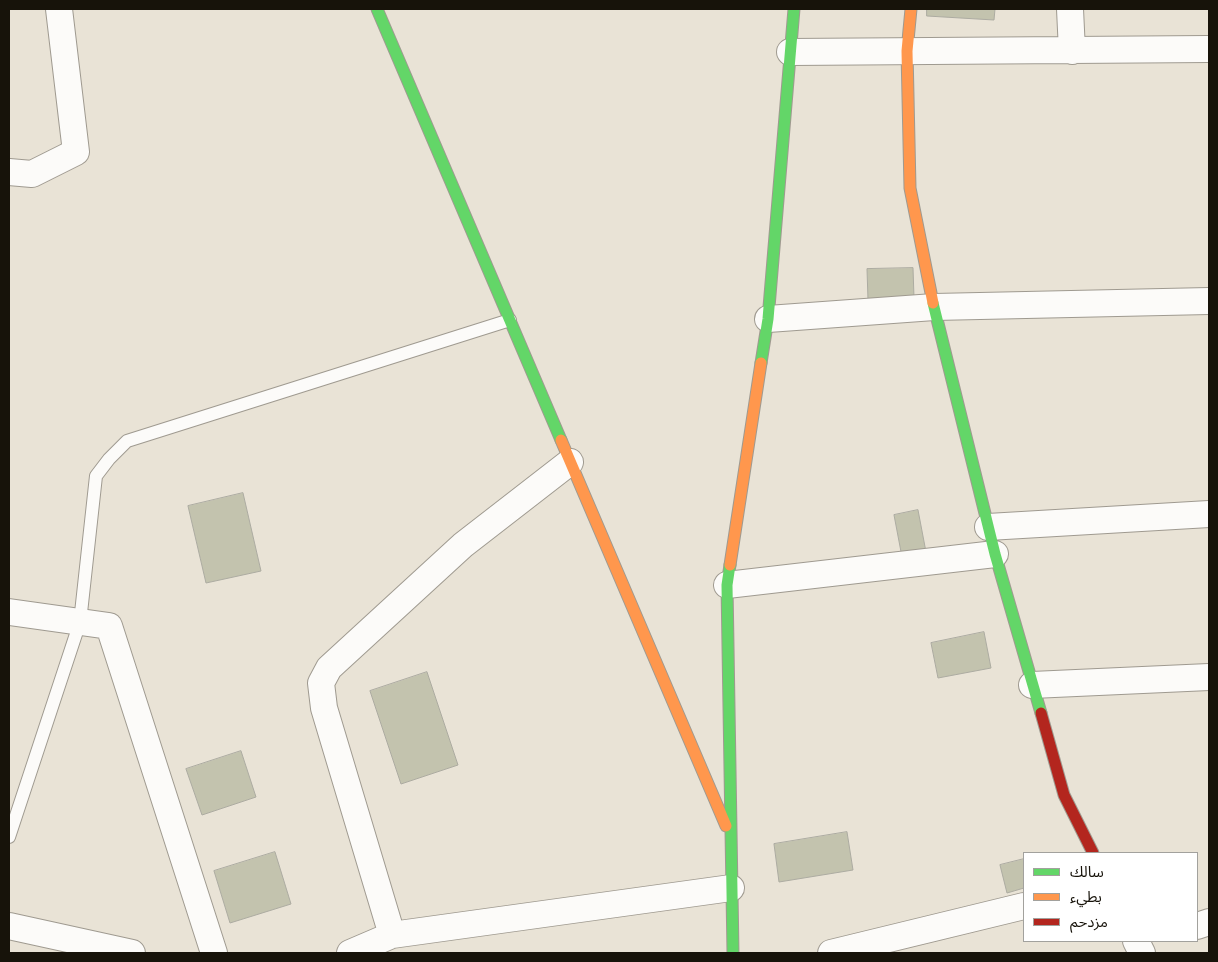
<!DOCTYPE html>
<meta charset="utf-8">
<style>
body{margin:0}
#map{position:relative;width:1218px;height:962px;overflow:hidden;background:#e9e3d6;font-family:"Exo 2","Noto Sans Arabic",sans-serif}
canvas{display:block}
.frame{position:absolute;inset:0;border:10px solid #17130a;pointer-events:none}
.legend{position:absolute;left:1023px;top:852px;width:175px;height:90px;box-sizing:border-box;background:#fff;border:1px solid #a2a19d;margin:0;padding:6px 9px;list-style:none;font-size:15px;color:#17130a}
.legend li{display:flex;align-items:center;gap:10px;height:25px}
.legend b{width:25px;border:1px solid #a2a19d}
</style>
<div id="map">
<canvas width="1218" height="962"></canvas>
<div class="frame"></div>
<ul class="legend">
<li><b style="height:6px;background:#63d668"></b>سالك</li>
<li><b style="height:6px;background:#ff974d"></b>بطيء</li>
<li><b style="height:6px;background:#b3261e"></b>مزدحم</li>
</ul>
</div>
<script>
const ctx = document.querySelector('canvas').getContext('2d');
ctx.lineJoin = 'round';
function fillPath(path, color) { ctx.fillStyle = color; ctx.fill(path, 'evenodd'); }
function strokePath(path, color, width, dash) { ctx.strokeStyle = color; ctx.lineWidth = width; ctx.lineCap = dash ? 'butt' : 'round'; ctx.setLineDash(dash || []); ctx.stroke(path); }
const building = new Path2D(`
 M927 9H995L994 20 927 16Z
 M913 268 914 298 868 300 867 269Z
 M243 493 261 571 206 583 188 506Z
 M918 510 926 552 902 557 894 515Z
 M984 632 991 668 938 678 931 643Z
 M427 672 458 765 401 784 370 691Z
 M241 751 256 797 202 815 186 769Z
 M847 832 853 870 779 882 774 844Z
 M275 852 291 904 230 923 214 871Z
 M1024 859V888L1007 893 1000 865Z`);
fillPath(building, '#c3c3ae');
strokePath(building, '#acaba1', 1);
const lane = new Path2D(`
 M9 837 80 622 96 476 109 459 127 441 510 320`);
const street = new Path2D(`
 M1070 9 1072 51
 M790 52 1209 49
 M9 172 32 174 76 152 59 9
 M768 319 934 307 1209 301
 M988 527 1209 514
 M727 585 995 554
 M9 612 109 626 214 953
 M1032 685 1209 677
 M9 926 132 953
 M1197 926 1209 922
 M392 935 324 708 321 683 329 668 463 545 570 462
 M1136 941 1142 953
 M350 953 392 935 731 888
 M831 953 1024 906`);
const fast = new Path2D(`
 M377 9 561 440
 M933 303 995 554 1041 713
 M761 363 768 319 794 9
 M730 565 727 585 733 953`);
const slow = new Path2D(`
 M911 9 907 51 910 188 933 303
 M561 440 726 826
 M730 565 761 363`);
const jam = new Path2D(`
 M1041 713 1064 795 1093 853`);
strokePath(lane, '#9f9a90', 14);
strokePath(street, '#9f9a90', 28);
strokePath(fast, '#9f9a90', 13);
strokePath(slow, '#9f9a90', 13);
strokePath(jam, '#9f9a90', 13);
strokePath(lane, '#fcfbf9', 12);
strokePath(street, '#fcfbf9', 26);
strokePath(fast, '#63d668', 11);
strokePath(slow, '#ff974d', 11);
strokePath(jam, '#b3261e', 11);
</script>
